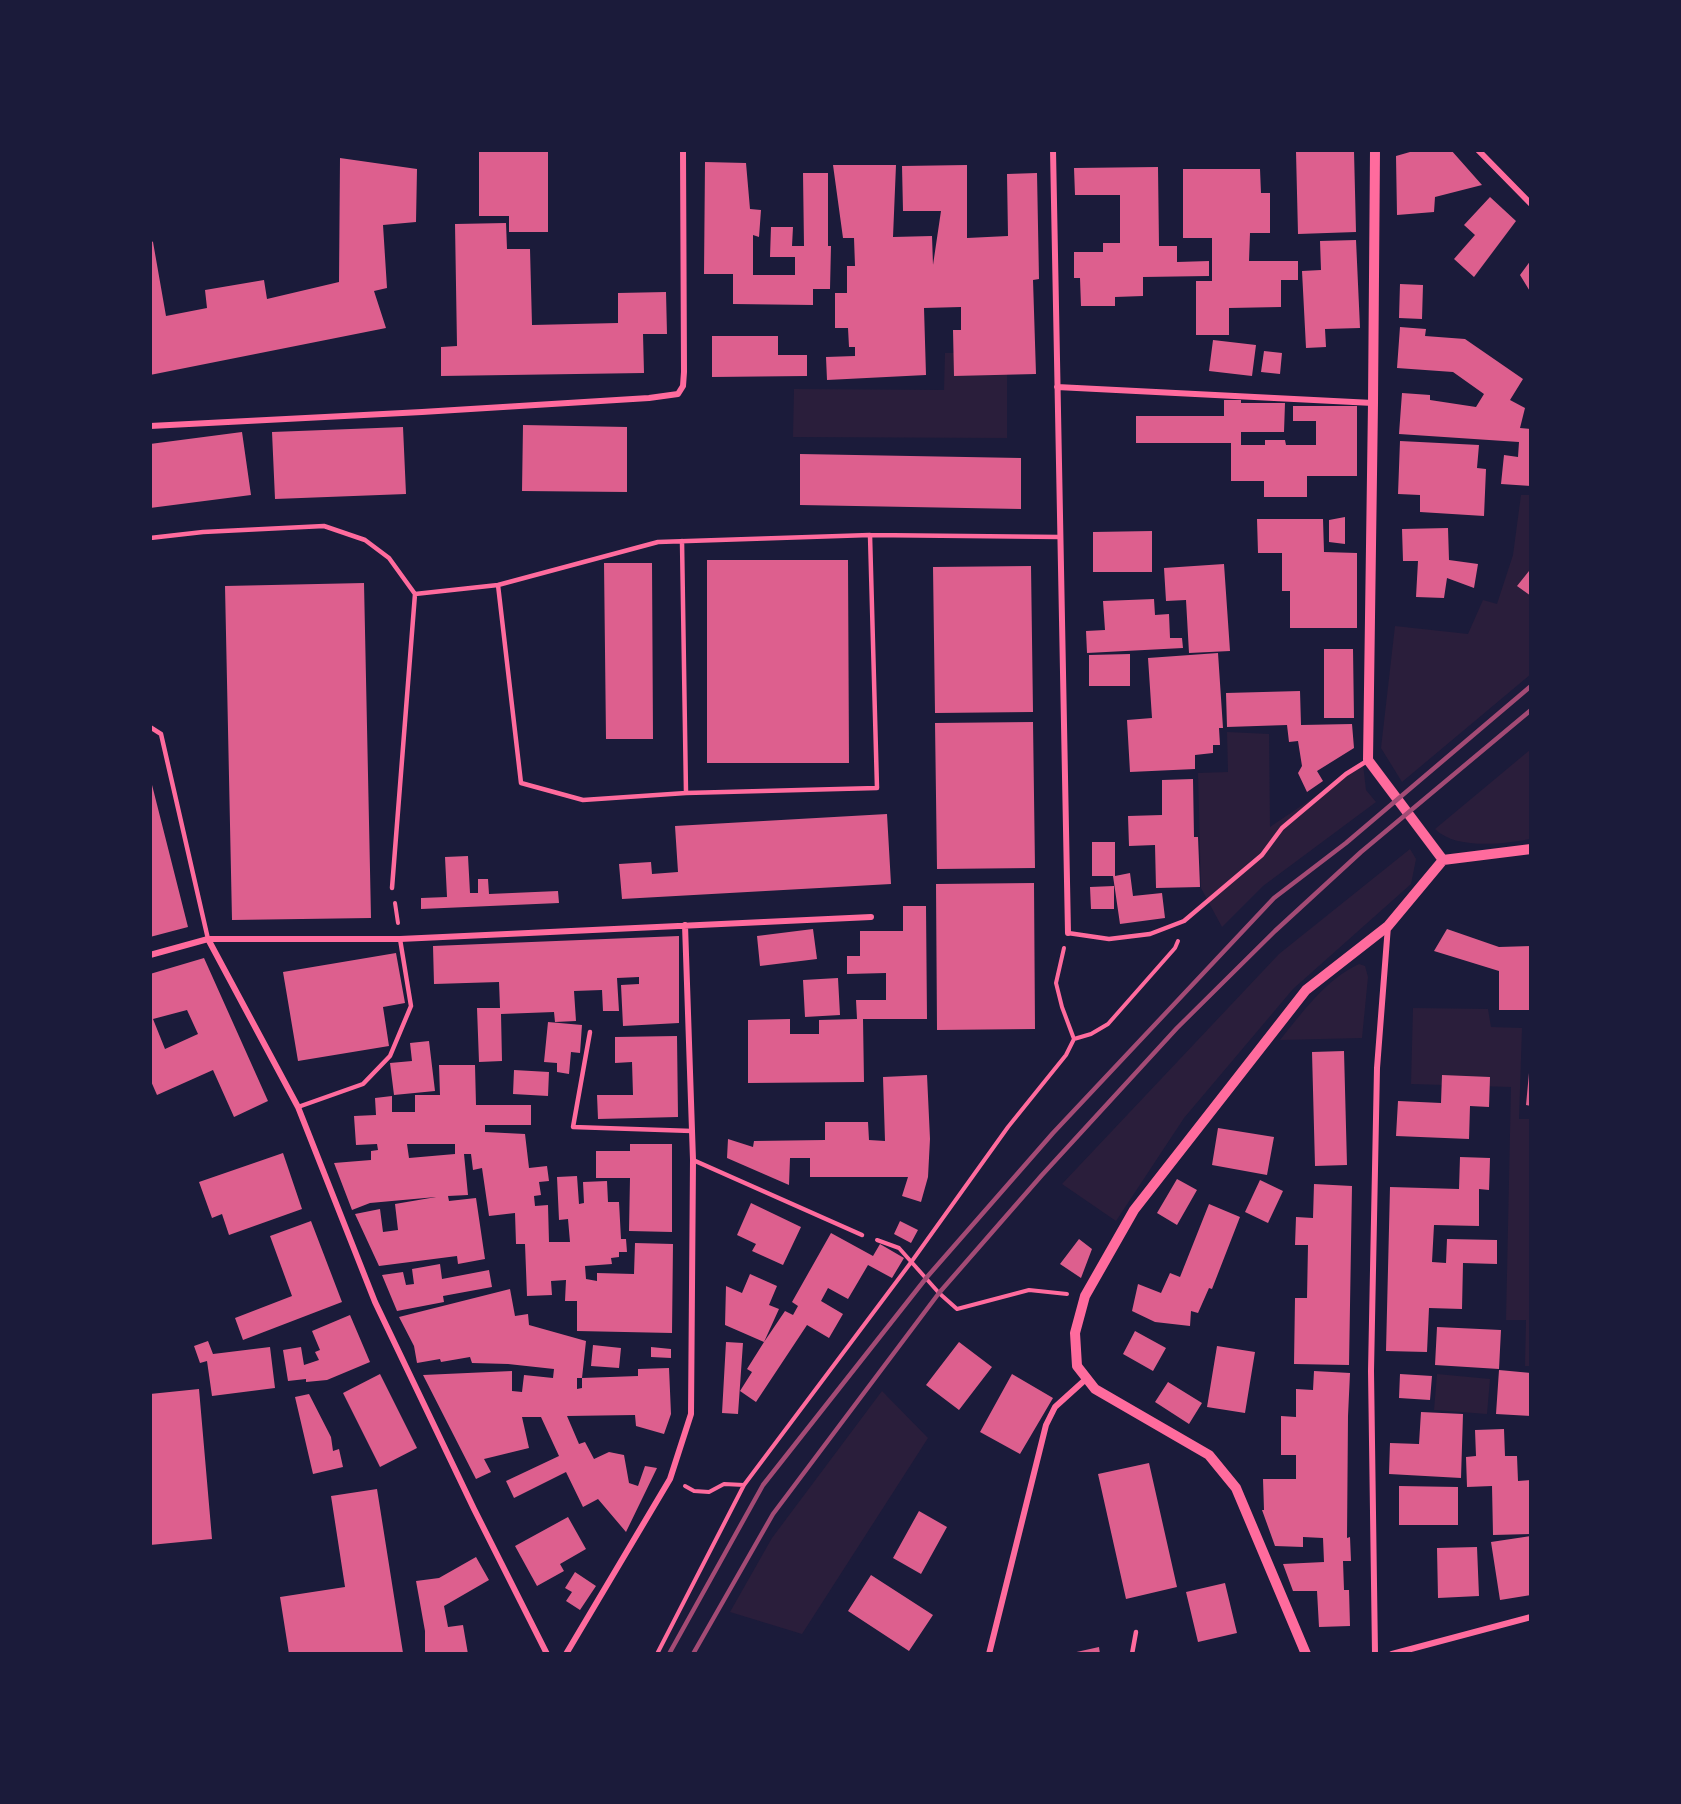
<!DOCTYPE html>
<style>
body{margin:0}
#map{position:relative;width:1681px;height:1804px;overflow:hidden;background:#1b1b3a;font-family:"PT Sans",sans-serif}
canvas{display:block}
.frame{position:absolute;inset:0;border:152px solid #1b1b3a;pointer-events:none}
</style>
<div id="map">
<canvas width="1681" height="1804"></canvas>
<div class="frame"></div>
</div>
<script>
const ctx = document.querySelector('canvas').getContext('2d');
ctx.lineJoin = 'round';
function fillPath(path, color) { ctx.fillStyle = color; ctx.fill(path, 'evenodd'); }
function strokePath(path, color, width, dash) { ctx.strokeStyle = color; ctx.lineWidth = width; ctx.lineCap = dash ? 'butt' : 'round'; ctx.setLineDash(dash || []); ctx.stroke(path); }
fillPath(new Path2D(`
 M945 353H1007V438L793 437 794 389 944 390Z
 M1521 495H1531V674L1402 782 1381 748 1395 626 1468 634 1483 600 1497 604 1513 555Z
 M1227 732 1269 734 1270 827 1363 764 1366 790 1376 802 1263 886 1222 927 1201 888 1198 773 1228 772Z
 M1531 749V839C1503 844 1456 850 1435 829Z
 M1410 849 1416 859 1411 884 1293 989 1184 1118 1116 1221 1062 1184 1279 954Z
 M1359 964 1365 966 1368 977 1362 1038 1280 1040C1303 1012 1325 980 1359 964Z
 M1413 1008 1488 1009 1491 1027 1522 1028 1519 1119H1531V1366H1525L1526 1320H1506L1511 1087 1411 1084Z
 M1437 1374 1490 1379 1487 1414 1434 1410Z
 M882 1391 928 1438 802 1634 730 1612 772 1538Z`), '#2a1e3b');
fillPath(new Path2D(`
 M479 150H548V232H509V216H479Z
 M1417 150H1451L1482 185 1435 197 1434 212 1397 215 1396 156Z
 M1354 151 1356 232 1298 234 1296 152Z
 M340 158 417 169 416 222 383 225 387 288 374 291 386 328 150 375V240L153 242 166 316 207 308 205 290 264 280 267 299 339 282Z
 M705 162 746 163 750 209 761 210 759 237 753 235V275H795V257H770L771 227H793L792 246H804L803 173H828V246H831L830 289H813V305L733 304V274H704Z
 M833 165H896L893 237 932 236 933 265 941 211H903L902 166 967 165V238L1008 236 1007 174 1037 173 1039 279 1033 280 1036 374 954 376 953 330H961V307L924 308 926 375 827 380 826 357 855 356V347H849L848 328H835V293H847V266H855L854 238H843Z
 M1158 167 1159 246H1177V262L1209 261V276L1143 277V296L1115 297V306H1081L1080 278H1074V252H1103V243H1120V195H1075L1074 168Z
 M1183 169H1260L1261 193H1270V233H1250L1249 261H1298V280H1281V307L1229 308V335H1196V281H1212V238H1183Z
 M1490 197 1516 221 1474 277 1454 259 1475 235 1464 225Z
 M506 223 507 249H530L532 325 618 323V293L666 292 667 334H643L644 373 441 376V347L457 346 455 224Z
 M1356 240 1360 328 1325 329 1326 347 1306 348 1302 271 1321 270 1320 241Z
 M1531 260V293L1520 275Z
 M1400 284 1423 285 1422 319 1399 318Z
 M1400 327 1426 329 1425 336 1465 339 1523 379 1510 400 1525 408 1520 428 1531 429V486L1501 484 1504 455 1518 457 1519 442 1399 434 1402 393 1430 395V400L1476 407 1484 394 1453 372 1397 368Z
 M712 336H778V355H807V376L712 377Z
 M1213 340 1256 345 1252 376 1209 371Z
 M1264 351 1282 353 1280 374 1261 372Z
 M1224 400H1241V403H1285L1284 432H1241V445H1265V440H1285L1286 445H1316V421H1293V406H1357V476H1307V497H1264V481H1231V443H1136V416H1224Z
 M523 425 627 427V492L522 491Z
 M403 427 406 494 275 499 272 432Z
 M242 432 251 495 150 508V444Z
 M1400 441 1479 445 1477 468 1486 469 1484 516 1420 512V495L1398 494Z
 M800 454 1021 458V509L800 505Z
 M1345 517V544L1329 542V520Z
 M1257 519H1323L1324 552 1357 553V628H1290V591H1282V553H1258Z
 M1448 528 1449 560 1478 564 1474 588 1447 578 1444 598 1416 597 1418 561H1403L1402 529Z
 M1152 531V572H1093V532Z
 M707 560H848L849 763H707Z
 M604 563H652L653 739H606Z
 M1224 564 1230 651 1189 653 1186 600 1166 601 1164 568Z
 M1031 566 1033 712 935 713 933 567Z
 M1529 571 1531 572V596L1517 586Z
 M364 583 371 918 232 920 225 586Z
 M1154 599 1155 615 1169 614 1170 638H1182L1183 648 1087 653 1086 631 1105 630 1103 601Z
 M1324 649H1353L1354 718H1324Z
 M1218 653 1223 728H1219L1220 745H1213V753L1195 755V769L1130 772 1127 720 1152 718 1148 658Z
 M1130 654V686H1089V655Z
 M1300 691 1301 725 1352 724 1354 748 1317 771 1323 781 1307 792 1298 773 1302 766 1298 741 1289 742 1287 725 1227 727 1226 693Z
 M1033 722 1035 868 937 869 935 723Z
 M150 777 188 927 150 937Z
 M1193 779 1194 837H1198L1200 887 1156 888 1155 845 1129 846 1128 816 1162 815V780Z
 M887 814 891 884 622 899 619 864 651 862 652 874 678 872 675 826Z
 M1092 842H1115V876L1130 873 1133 896 1162 893 1165 918 1120 924 1113 876H1092Z
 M468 856 470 893H478V879H488L489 894 558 891 559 903 421 909V898L447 897 445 857Z
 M1034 883 1035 1029 937 1030 936 884Z
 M1114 886V909H1091L1090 887Z
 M903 906H926L927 1019H863L864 1082 748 1083V1020L790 1019V1034H819V1020L857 1019 856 1000H886V973L847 974V956H860V931H903Z
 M813 929 817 959 760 966 757 936Z
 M1447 929 1499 947 1531 946V1010H1499V971L1434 951Z
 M679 936V1023L623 1026 621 985 639 984V977L617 978 619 1011H603L602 990 574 991 576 1021 555 1022 554 1012 501 1014 502 1061 479 1062 477 1008H500L499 982 434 984 433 946Z
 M396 953 405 1003 383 1007 389 1046 298 1061 283 972Z
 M204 958 268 1101 234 1117 213 1070 157 1095 150 1079V974ZM187 1010 198 1034 165 1049 153 1019Z
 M838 978 840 1015 805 1017 803 980Z
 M548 1022 582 1025 580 1053 571 1052 569 1074 557 1072V1063L544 1062Z
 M677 1036 678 1117 598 1119 597 1095H633L632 1062 615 1063V1037Z
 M429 1041 435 1091 394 1095 390 1063 412 1061 410 1043Z
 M1344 1051 1347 1165 1315 1166 1312 1052Z
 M439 1065H475L476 1105H531V1125H485V1132L525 1134 529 1168 547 1166 549 1181 539 1182 541 1195 534 1196 535 1206 548 1205 549 1242H570L568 1219 559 1220 557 1177 577 1176 579 1204 584 1203 583 1182 607 1181 608 1202H619L621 1239H626L627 1252H619V1257L611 1258 612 1264 585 1266 586 1279 597 1281V1273L634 1274 635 1243 673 1244 672 1333 577 1331V1301H565L566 1280 551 1281 552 1295 527 1296 525 1244H516L515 1213 489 1216 482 1168 473 1170 471 1154H464L468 1195 448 1196 449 1201 476 1198 485 1259 458 1264 457 1256 379 1266 355 1214 380 1209 383 1232 398 1230 395 1204 436 1197 370 1203 352 1210 334 1163 371 1160V1151L378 1150 377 1144 356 1145 354 1116 376 1115 375 1098 392 1096V1112H415V1095H440ZM407 1144H455V1154L409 1158Z
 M514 1070 549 1072 548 1096 513 1094Z
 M1529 1073H1531V1106L1526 1105Z
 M927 1075 930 1139 928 1177 921 1202 902 1196 908 1177H810V1158H790L789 1185 727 1158 728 1139 753 1147 754 1141 825 1140V1122H868L869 1140 885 1141 883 1077Z
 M1442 1075 1490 1077 1489 1107 1470 1106 1469 1139 1396 1136 1398 1101 1441 1103Z
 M1218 1128 1274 1137 1267 1175 1212 1165Z
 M630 1144H672V1232L629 1231 630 1178H596V1151H630Z
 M283 1153 302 1209 229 1235 222 1214 212 1218 199 1182Z
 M1460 1157 1490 1158 1489 1190 1479 1189V1226L1434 1225 1432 1262 1446 1263 1447 1239 1497 1240V1264L1463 1263 1462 1309 1429 1308 1427 1352 1386 1351 1390 1187 1459 1189Z
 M1177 1179 1197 1190 1177 1225 1157 1213Z
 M1260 1180 1283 1191 1268 1223 1245 1212Z
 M1314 1184 1352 1186 1349 1365 1294 1364 1295 1298H1307L1308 1245H1295L1296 1217 1313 1218Z
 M751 1203 801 1227 783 1265 752 1251 756 1244 737 1235Z
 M1209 1204 1240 1217 1212 1289 1209 1288 1198 1313 1191 1311 1190 1326 1155 1322 1132 1311 1138 1284 1161 1293 1170 1273 1180 1277Z
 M311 1221 342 1302 243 1340 235 1318 292 1296 270 1236Z
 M900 1221 918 1230 911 1243 894 1234Z
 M831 1233 873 1256 880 1244 904 1258 892 1278 868 1265 848 1299 828 1288 821 1301 843 1314 829 1338 807 1325 756 1402 740 1391 752 1372 747 1369 764 1342 725 1325 726 1286 742 1293 750 1274 777 1286 769 1305 779 1309 764 1342 785 1311 793 1315 798 1306 792 1302Z
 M1079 1239 1092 1249 1081 1278 1060 1264Z
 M440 1264 442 1279 489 1270 492 1287 443 1296 444 1302 397 1311 382 1275 403 1272 406 1285 414 1284 412 1269Z
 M510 1289 515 1316 528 1314 529 1325 586 1341 582 1378H577V1389L582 1388V1378L638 1376V1369L669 1368 671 1414 664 1434 636 1426 635 1415 567 1416 579 1444 585 1442 594 1459 609 1452 624 1455 629 1483 638 1486 645 1466 657 1468 626 1532 598 1499 583 1507 566 1472 514 1498 506 1481 559 1456 541 1417H522L529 1448 484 1459 491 1472 476 1479 423 1375 512 1371V1391L522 1392 524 1375 553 1378 554 1369 508 1364 472 1363 470 1357 441 1362 440 1359 417 1363 414 1346 399 1317Z
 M350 1315 370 1362 327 1380 306 1382V1379L288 1381 283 1350 301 1347 304 1365 319 1360 315 1352 320 1350 312 1331Z
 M1437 1327 1501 1330 1499 1369 1435 1365Z
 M1135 1331 1166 1348 1153 1371 1123 1354Z
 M208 1341 213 1354 270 1347 275 1388 212 1396 207 1361 200 1363 194 1346Z
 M726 1342 743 1343 738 1414 722 1413Z
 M959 1342 992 1367 959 1410 926 1385Z
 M593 1345 621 1348 619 1368 591 1366Z
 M1217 1346 1255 1352 1245 1413 1207 1407Z
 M651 1347 671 1349V1358L651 1357Z
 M1499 1370 1531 1373V1416L1496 1414Z
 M1314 1371 1350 1373 1348 1416 1347 1538 1350 1537 1351 1561H1343L1344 1590H1349L1350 1626 1319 1627 1317 1591H1293L1283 1564 1324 1562 1323 1538 1303 1537V1547L1275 1546 1262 1510H1264L1263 1479H1296V1455H1281V1416L1296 1417V1389L1313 1390Z
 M380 1374 417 1448 380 1467 343 1393Z
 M1012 1374 1053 1398 1020 1454 980 1432Z
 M1400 1374 1432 1376 1430 1400 1399 1398Z
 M1168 1382 1202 1403 1189 1424 1155 1402Z
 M199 1389 212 1539 150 1545V1394Z
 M309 1394 331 1437 333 1451 339 1449 343 1467 313 1474 295 1397Z
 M1421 1412 1463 1414 1461 1478 1389 1474 1390 1443 1419 1444Z
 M1504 1429 1505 1456H1517L1518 1481 1531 1480V1534L1493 1535 1492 1486 1467 1487 1466 1457 1476 1456 1475 1430Z
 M1149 1463 1177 1587 1126 1599 1098 1474Z
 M1399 1486 1458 1487V1525H1399Z
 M377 1489 403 1653 289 1654 280 1597 345 1587 331 1496Z
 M919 1511 947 1527 921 1574 893 1558Z
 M568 1517 586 1549 560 1564 564 1571 537 1586 515 1546Z
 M1531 1536V1595L1500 1600 1491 1542Z
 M1477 1547 1479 1596 1438 1598 1437 1548Z
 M476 1557 489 1580 444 1606 448 1627 463 1625 468 1654H425V1631L416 1581 439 1578Z
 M575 1572 596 1586 580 1610 566 1601 572 1592 565 1588Z
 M871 1575 933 1615 909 1651 848 1611Z
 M1225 1583 1237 1633 1198 1642 1186 1592Z
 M1099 1647 1100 1654H1072V1653Z`), '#dd5f8e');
strokePath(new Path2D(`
 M395 903 398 923
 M1074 1039 1091 1034 1108 1024 1175 948 1178 941
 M877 1240 899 1248 939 1293 957 1309 1029 1290 1067 1294
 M685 1486 694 1491 709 1492 724 1484 744 1485
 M657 1654 744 1485 912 1261 1008 1127 1066 1055 1074 1039 1062 1007 1056 983 1064 948`), '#ff6b9d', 4);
strokePath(new Path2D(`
 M150 538 203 532 324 526 365 540 389 558 415 594 392 888
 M682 541 686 793
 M498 585 521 783 583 800 686 793 877 788 870 535
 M415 594 498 585 658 542 870 535 1060 537
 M150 727 161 734 208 939
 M1068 933 1109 939 1150 934 1184 921 1262 855 1282 828 1346 774 1367 761
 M590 1032 573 1127 692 1131
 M298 1107 363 1084 390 1056 411 1006 400 939
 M693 1160 862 1235
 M1132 1654 1136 1632`), '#ff6b9d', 4.5);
strokePath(new Path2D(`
 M1053 150 1068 933
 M1478 150 1531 204
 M1057 387 1373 403
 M150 426 422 412 649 398 678 394 683 386 684 372 683 150
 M208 939 298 1107 375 1302 474 1509 547 1654
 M150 955 208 939H400L871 917
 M566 1654 670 1479 691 1414 693 1160 685 925
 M989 1654 1046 1425 1055 1407 1086 1379
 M1375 1654 1371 1371 1377 1068 1388 926
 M1392 1654 1531 1617`), '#ff6b9d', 6);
strokePath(new Path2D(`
 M1375 150 1373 403 1368 760 1443 860
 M1306 1654 1236 1488 1209 1455 1095 1389 1077 1366 1075 1333 1085 1296 1134 1210 1306 990 1388 926 1443 860 1531 849`), '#ff6b9d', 10);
strokePath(new Path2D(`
 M669 1654 763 1485 927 1277 1053 1133 1274 898 1346 843 1531 686
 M693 1654 773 1514 939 1293 1042 1175 1177 1028 1275 931 1361 852 1531 710`), '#a44b75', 4.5);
</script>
